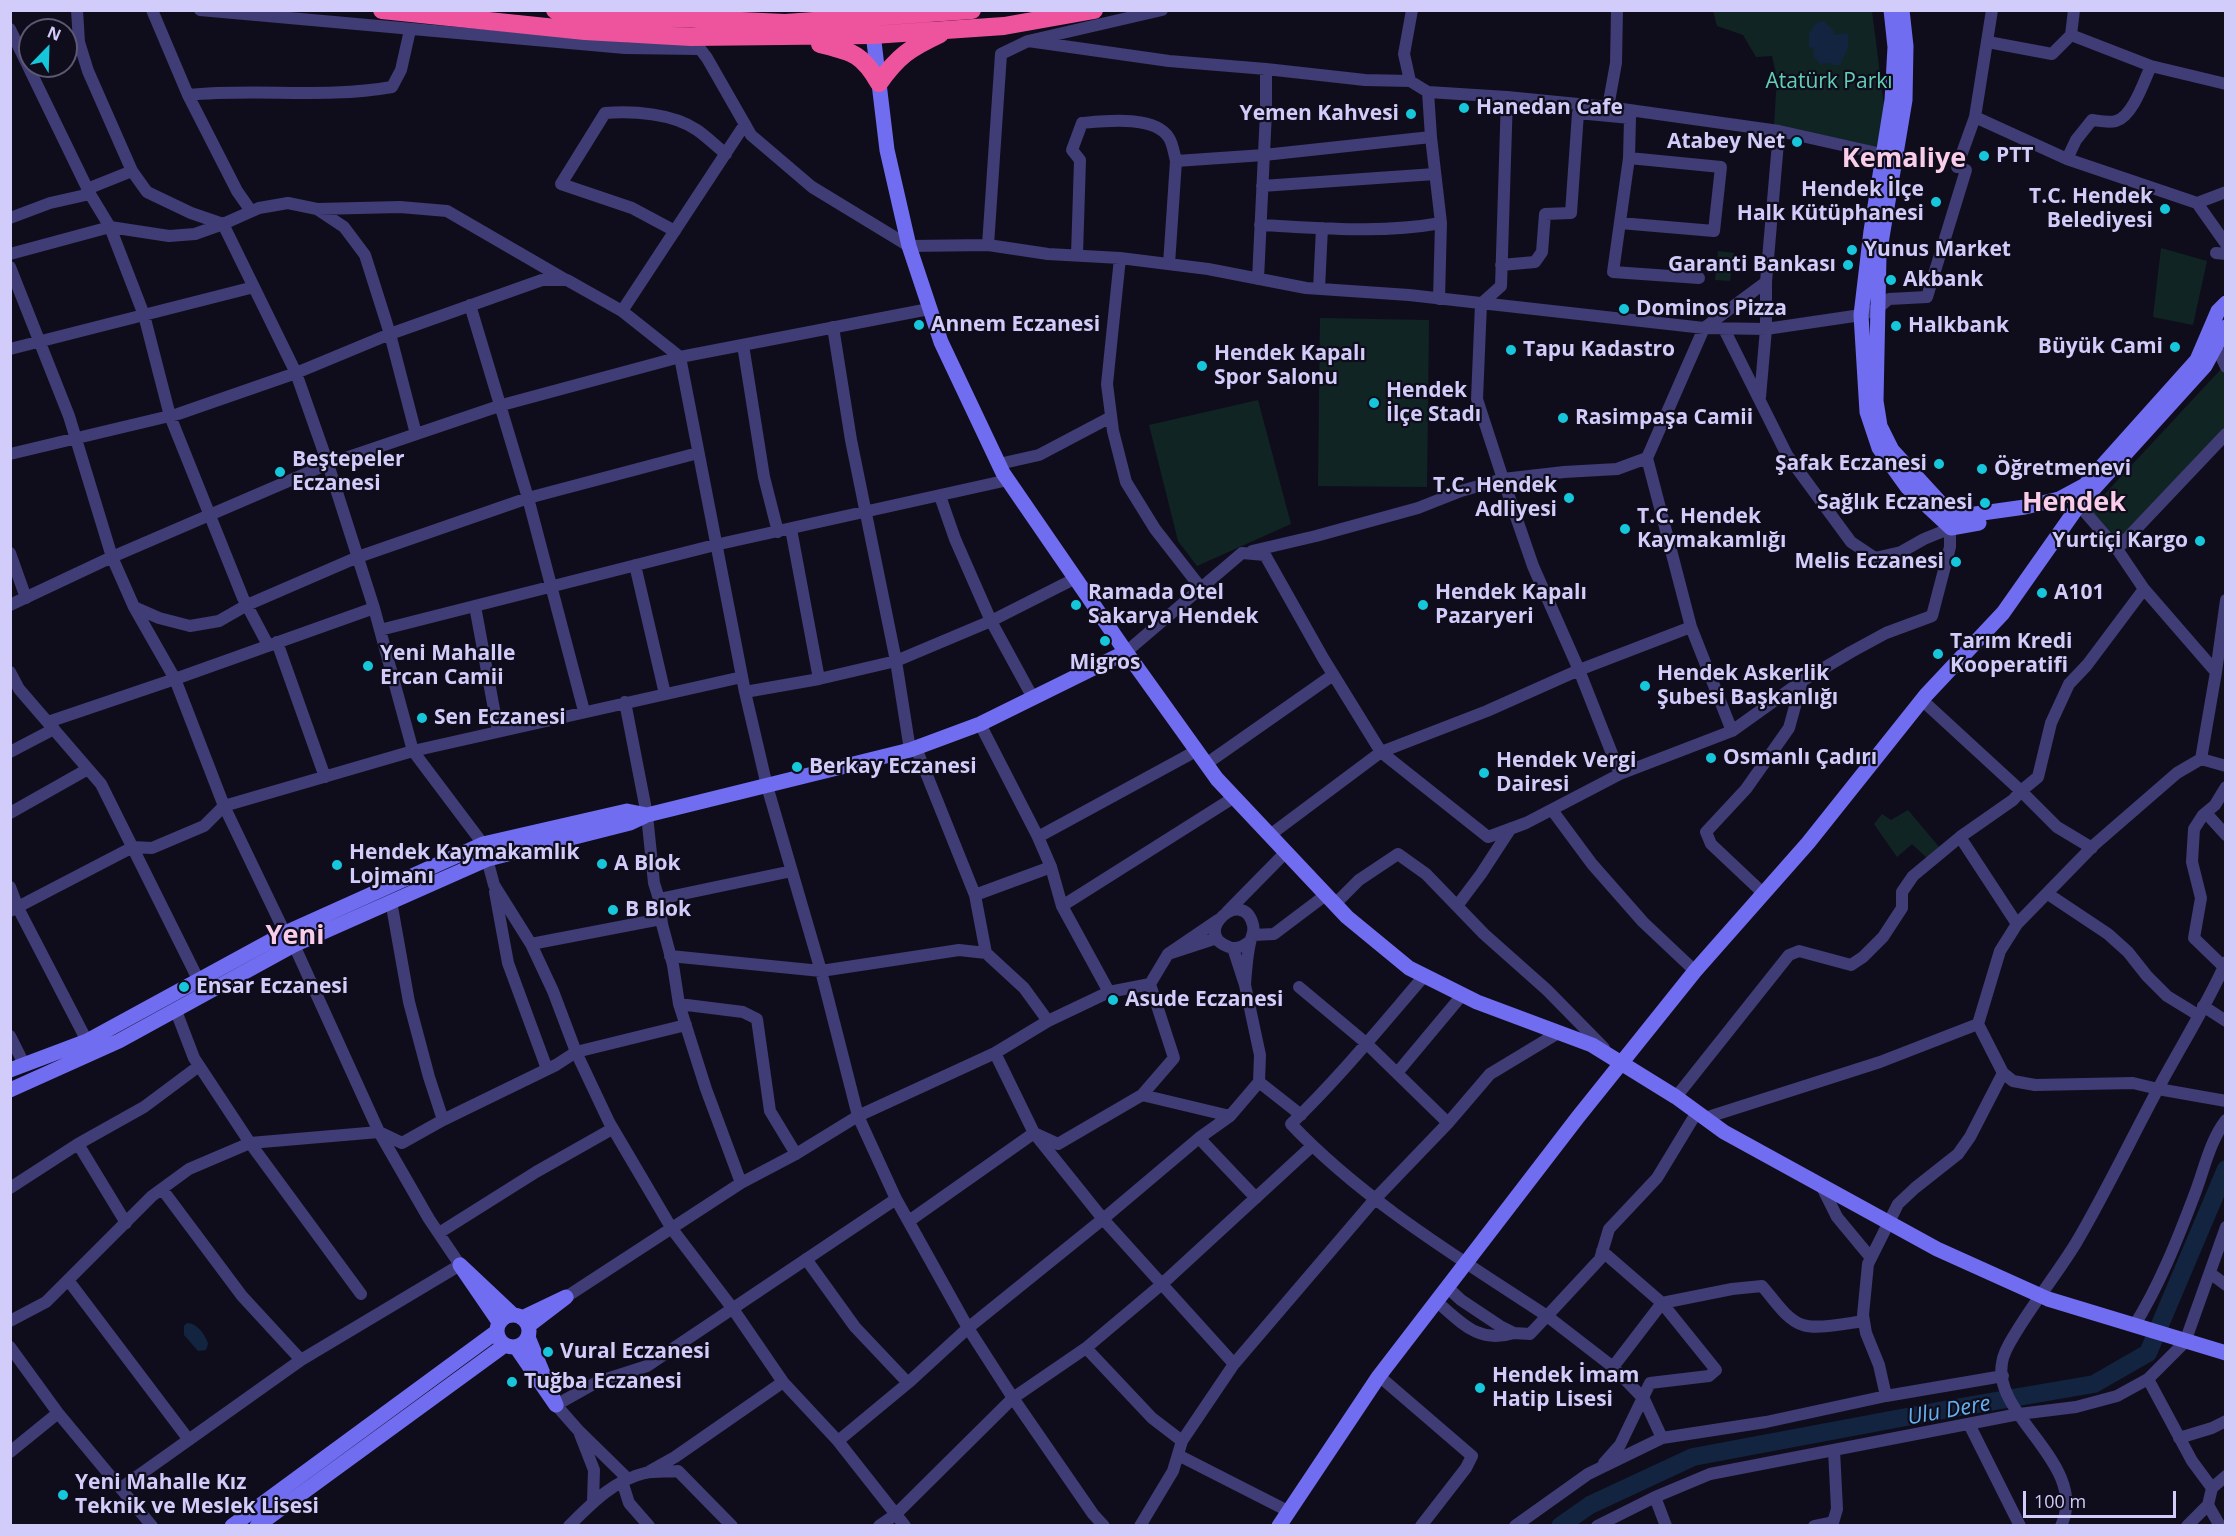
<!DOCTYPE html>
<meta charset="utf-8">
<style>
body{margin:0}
#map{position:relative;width:2236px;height:1536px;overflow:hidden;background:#0f0d1b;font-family:"Open Sans",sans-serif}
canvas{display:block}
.frame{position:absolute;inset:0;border:12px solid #d2ccfa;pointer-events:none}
.north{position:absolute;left:18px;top:18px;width:60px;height:60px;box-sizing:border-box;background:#0f0d1b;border:2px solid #5d5974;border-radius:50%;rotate:23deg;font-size:16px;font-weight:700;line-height:24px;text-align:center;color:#d2ccfa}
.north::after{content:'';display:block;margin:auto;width:21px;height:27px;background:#16c7dc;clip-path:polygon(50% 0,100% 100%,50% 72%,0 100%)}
.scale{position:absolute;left:2023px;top:1491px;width:153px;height:27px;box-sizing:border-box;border:3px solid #d2ccfa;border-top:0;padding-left:8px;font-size:18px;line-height:21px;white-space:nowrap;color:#d2ccfa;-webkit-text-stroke:4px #0f0d1b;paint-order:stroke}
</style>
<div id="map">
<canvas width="2236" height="1536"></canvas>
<div class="frame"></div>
<div class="north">N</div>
<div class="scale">100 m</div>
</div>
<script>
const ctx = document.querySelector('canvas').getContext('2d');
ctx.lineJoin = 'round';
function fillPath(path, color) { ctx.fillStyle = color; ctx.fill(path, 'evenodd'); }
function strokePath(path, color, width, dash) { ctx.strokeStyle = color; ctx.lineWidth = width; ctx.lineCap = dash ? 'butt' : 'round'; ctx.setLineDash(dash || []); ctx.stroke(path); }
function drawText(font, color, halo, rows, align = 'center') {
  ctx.font = font + ' "Open Sans",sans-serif'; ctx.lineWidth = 4.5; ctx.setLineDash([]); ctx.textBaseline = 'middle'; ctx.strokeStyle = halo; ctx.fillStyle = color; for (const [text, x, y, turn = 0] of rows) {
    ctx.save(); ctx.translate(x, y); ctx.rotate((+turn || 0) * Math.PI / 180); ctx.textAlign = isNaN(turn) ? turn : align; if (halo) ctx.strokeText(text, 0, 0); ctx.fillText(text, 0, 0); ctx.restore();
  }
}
fillPath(new Path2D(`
 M1713 11H1872L1884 105 1878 147 1774 125 1777 78 1772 56 1756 57 1743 35 1717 26Z
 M2161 248 2207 261 2193 325 2153 317Z
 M1718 251 1734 253 1730 281 1715 280Z
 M1320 318 1429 320 1427 487 1318 486Z
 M2222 368 2225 377V428L2114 545 2088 512Z
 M1258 400 1291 524 1197 566 1178 541 1149 425Z
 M1908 810 1940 848 1927 858 1912 844 1897 857 1874 824 1882 814 1891 820Z`), '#112424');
fillPath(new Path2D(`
 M1823 21 1833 30 1834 35 1848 33V47L1840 65H1833L1831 63 1820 64 1813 55 1814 48 1809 47V34L1815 24Z
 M187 1323C197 1323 206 1335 208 1344L206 1350 198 1351 184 1335V1326Z`), '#12243f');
strokePath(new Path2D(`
 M1560 1526 1590 1505 1693 1457 1949 1409 2094 1384 2148 1353 2226 1169`), '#12243f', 18);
strokePath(new Path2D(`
 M77 10 79 42 88 71 132 171 87 189
 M152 10 188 95 237 191 251 211
 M200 10 625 48 698 49
 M10 29 90 194 110 227 144 315 170 416 243 598 268 645
 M2071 35 2151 66 2226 84
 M691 37 707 58 751 135 812 187 909 246 988 245 1048 254 1120 258 1208 269 1306 288 1409 295 1704 328 1766 329 1861 315 1877 309 1889 299 1927 297 1966 170
 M1028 41 1169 61 1266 69V112L1258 279
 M1988 42 2052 54 2071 35 2074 10
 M1266 69 1365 80 1410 81
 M1428 92 1507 97 1501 286 1481 304 1477 399 1503 479 1564 472 1617 469 1647 458
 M188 95C256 88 324 99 392 87L401 70 410 30
 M1507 97 1608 107 1779 131 1891 156
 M1608 107 1616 63 1617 10
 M1975 117 2067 159 2076 140 2092 120C2100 121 2109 123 2116 121 2133 116 2144 81 2151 66
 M1431 137 1441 223 1439 299
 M2067 159 2197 203 2226 192
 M1957 167 1975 117 1992 10
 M132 171 147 192 191 213 223 224 296 373 328 464 374 608 413 751 483 844 494 885 531 944 553 991 576 1052 609 1122 672 1229 733 1309 783 1382 838 1441 905 1526
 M1262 186 1435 174
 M2197 203 2226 244
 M317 209 400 207 447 211 566 280
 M10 218 50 203 90 194
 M1620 223 1714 231 1721 167 1629 158
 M1260 225C1321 228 1380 234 1441 223
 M675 231 632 208 561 184 605 113C633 111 672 113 697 130 707 137 716 146 726 154
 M988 245 1001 54 1028 41 1162 10
 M2216 253 2226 254
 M10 254 110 227 169 236 195 234 223 224 259 208 288 203 317 209 344 227 365 255 390 334 416 434
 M1077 255 1080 160 1072 150 1082 123C1105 121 1155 115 1169 138 1173 144 1174 154 1176 161L1264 155 1431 137 1428 92 1410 81 1404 54 1412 10
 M1120 258 1107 384 1113 431 1126 482 1155 529 1201 588
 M1169 264 1176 161
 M1501 265 1535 262 1542 252 1545 214 1571 213 1578 113 1630 118 1629 158 1613 272 1699 278
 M10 267 69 416 112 557 134 607 175 679 224 806 285 933 294 945 379 1132 429 1219 460 1265 301 1360 121 1488
 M1319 289 1322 228
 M470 305 528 498 584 711
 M622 311 745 124
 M833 327 851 440 896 661 910 750
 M1724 329 1787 455 1851 542 1875 558 1901 552 1924 539 1951 528
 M743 345 764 477 778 532
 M2216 346 2226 367
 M10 349 254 287
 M1760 397 1766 329V282L1779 131
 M10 454 178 414 296 373 390 334 542 280H567L622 311 680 357 745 692 767 786 821 971 858 1116 995 1053 1048 1021 1109 992 1150 984 1168 954
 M999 464 1039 455 1111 417
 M940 496 955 539 991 621 1033 698
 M2079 505 2117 549 2144 589 2087 665 2069 684 2051 723 2038 777 2021 791 2057 827 2092 848
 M791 529 819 679
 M2117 549 2226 434
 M1252 551 1316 536 1418 508 1461 491 1503 479 1533 566 1579 670 1620 774
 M10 553 26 598
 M635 565 665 694
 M2144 589 2216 672 2201 759
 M10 605 112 557 328 464 502 405 680 357 929 309
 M475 606 498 731
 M134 607 159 618 190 626 219 621 247 605 358 557 528 498 698 453
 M1691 627 1647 458 1704 328 1766 282
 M380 630 715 545 1008 480
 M277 642 325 777
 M1126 652 1242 553 1265 555 1323 658 1381 752 1488 837 1526 823 1620 774 1732 731 1802 681 1851 652 1886 633 1932 616 1950 547V521
 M10 672 19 689 101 784 198 979
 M2216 672 2226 600
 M745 692 819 679 896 661 991 621 1076 578
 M625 702 647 815 654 883 659 899 662 924 673 965 679 1004 706 1089 741 1183 796 1154 858 1116 896 1199
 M48 722 175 679 374 608
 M980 724 1038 837 1051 867 1062 906 1233 798
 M916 748 975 895 1051 867
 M10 752 54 729
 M1206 764 1333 675
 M1552 810 1592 864 1643 922 1695 971
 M10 813 88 769
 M2206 813 2226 835
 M1270 835 1381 752 1487 711 1579 670 1691 627 1732 731
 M1038 837 1196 751
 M1960 837 2017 924
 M10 887 18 908 87 1041
 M495 892 508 963 547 1069
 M1764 894 1711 844 1706 832 1746 789 1789 728 1802 681
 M2048 894 2108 934 2128 952 2147 976 2167 996 2198 1015
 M975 895 986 953 1024 988 1048 1021
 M659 899 792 871
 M391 901 409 1002 429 1077 443 1120
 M1335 904 1359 880 1398 854 1426 874 1484 934 1547 990 1604 1048
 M1062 906 1109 992
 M1457 906 1481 874 1511 828
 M10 911 133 847 152 848 204 826 224 806 413 751 742 677
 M1227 912 1286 852
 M1253 935 1274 934 1327 894
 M1217 938 1168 954 1218 920
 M531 944 661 919
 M1233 948 1245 985C1246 971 1247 956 1250 943 1251 936 1255 932 1253 925 1243 885 1190 934 1229 947 1237 950 1244 946 1250 941
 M670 956 821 971 959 950 986 953
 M2224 967 2194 938 2201 898 2192 862 2194 829 2203 815 2215 805 2226 787
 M1425 975C1381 1026 1339 1078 1291 1124 1364 1201 1459 1258 1547 1316L1600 1259 1609 1229 1657 1178 1697 1112
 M1245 985 1260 1055 1259 1082 1301 1115
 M1299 987 1366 1043 1448 1123
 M679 1004 743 1012 757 1019 770 1111 796 1154
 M2203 1006 2226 1021
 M176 1011 194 1058 250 1143 361 1294
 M10 1036 24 1064
 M1397 1073 1463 994
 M2003 1073 2013 1081 2035 1085 2133 1083 2158 1089 2226 1101
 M1142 1095 1174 1058 1150 984
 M1676 1097 1789 955 1799 951 1851 965 1863 957 1883 937 1902 908V892L1913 876 1960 837 2013 800 2021 791 1922 700
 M1705 1118 1880 1062 1978 1024 2000 951 2017 924 2094 845 2177 773 2201 759 2226 766
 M1199 1138 1256 1198
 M78 1144 126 1223
 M1821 1185 1837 1217 1871 1258
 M10 1188 78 1144 144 1107 199 1066
 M162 1189 242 1296 301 1360
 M909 1221 1034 1133 1058 1144 1142 1095 1230 1116
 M439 1233 536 1172 612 1129
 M1602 1251 1662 1303 1732 1289 1762 1286C1773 1298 1786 1320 1803 1325 1818 1330 1848 1323 1864 1321
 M806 1259 855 1327 908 1383
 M2210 1273 2226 1285
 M68 1280 189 1440
 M1447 1287 1461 1300 1500 1326 1514 1333 1530 1334 1547 1316 1613 1367 1644 1399 1662 1438 1588 1474 1515 1526
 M566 1297 741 1183
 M1436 1301C1462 1323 1478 1344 1514 1333
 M10 1321 46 1302 152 1196 189 1169 250 1143 379 1132 402 1143 443 1120 556 1065 576 1052 686 1025
 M2134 1326C2159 1286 2177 1241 2194 1196 2204 1171 2209 1142 2226 1120
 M10 1347 58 1413 10 1452
 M1086 1348 1152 1418 1182 1441
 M1234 1364 1103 1219 1199 1138 1230 1116 1259 1082
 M1379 1376 1472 1456 1466 1468 1421 1526
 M1886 1396 1879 1365 1866 1333 1863 1315 1868 1264 1898 1204 1915 1188 1958 1154 1970 1137 2003 1073 1978 1024
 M58 1413 152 1526
 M1969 1424 2020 1526
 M580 1434 594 1470 593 1502
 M1662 1438 1766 1422 1886 1396 2003 1376
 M2179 1438 2212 1428 2226 1421
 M838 1441 908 1383 968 1328 1103 1219 1034 1133 995 1053
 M1178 1455 1288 1511
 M1604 1463 1620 1445 1650 1383 1709 1376 1716 1370 1662 1303 1613 1367
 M650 1471 675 1457 783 1382
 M628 1479 578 1430 556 1405 597 1382 647 1366 896 1199 968 1328 1013 1398 1093 1514 1104 1526
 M622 1481 629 1503 649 1526
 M2212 1488 2192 1461 2148 1379 2185 1342 2226 1227
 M1655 1497 1666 1526
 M2208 1505 2220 1526
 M569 1526C591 1504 614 1480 645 1473 655 1471 667 1472 678 1471L732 1526
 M879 1526 895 1515 1013 1398 1086 1348 1162 1284 1312 1146
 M1140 1526 1173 1471 1182 1441 1234 1364 1375 1199 1448 1123 1490 1074 1558 1033
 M1597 1526 1655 1497 1710 1474 2019 1414 2076 1407 2117 1396 2148 1379
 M1814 1526 1833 1522
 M1832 1526 1837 1509 1834 1450
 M2061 1526C2090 1465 1992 1416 2002 1363 2003 1353 2010 1342 2015 1334 2034 1302 2057 1274 2076 1243 2106 1192 2131 1139 2159 1087 2181 1046 2207 1005 2226 962
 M2187 1526 2208 1505 2212 1488 2226 1476`), '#3f3c76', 12);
strokePath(new Path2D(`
 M1891 10 1895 47 1892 100 1871 231 1861 315 1867 412 1879 448 1907 487 1951 528 1979 523
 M1902 10 1906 46 1905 100 1879 255 1876 401 1880 426 1892 450 1948 511 1961 516 2025 507 2059 499 2085 485 2197 360 2218 311 2226 303
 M872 25 887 150 909 246 941 342 1003 473 1126 652 1217 779 1347 917 1409 968 1477 1002 1592 1045 1676 1097 1724 1132 1937 1249 2048 1299 2226 1353
 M10 1070 87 1041 285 933 483 844 627 811 647 815
 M10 1090 119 1041 294 945 488 859 630 823 647 815 910 750 980 724 1126 652
 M497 1331a16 16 0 1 1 32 0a16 16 0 1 1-32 0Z
 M522 1318 566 1297 528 1326
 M499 1322 460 1265 512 1314
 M516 1347 556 1405 528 1337
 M232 1526 496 1332
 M257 1526 505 1345
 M1279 1526 1379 1376 1578 1117 1695 971 1808 843 1926 695 2003 613 2079 505 2205 366 2226 327`), '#716df0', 15);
strokePath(new Path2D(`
 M382 10 585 31 691 37 873 35 1004 26 1094 10
 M555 10 588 14 785 23 972 10
 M820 44C852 52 862 53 879 83 898 56 910 48 940 34`), '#ee539d', 18);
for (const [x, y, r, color] of [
 [1464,108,6,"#16c7dc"],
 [1411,114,6,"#16c7dc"],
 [1797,142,6,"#16c7dc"],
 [1984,156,6,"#16c7dc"],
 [1936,202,6,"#16c7dc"],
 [2165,209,6,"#16c7dc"],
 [1852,250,6,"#16c7dc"],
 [1848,265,6,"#16c7dc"],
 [1891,280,6,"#16c7dc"],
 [1624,309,6,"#16c7dc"],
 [919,325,6,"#16c7dc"],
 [1896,326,6,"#16c7dc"],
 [2175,347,6,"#16c7dc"],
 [1511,350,6,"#16c7dc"],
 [1202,366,6,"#16c7dc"],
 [1374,403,6,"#16c7dc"],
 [1563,418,6,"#16c7dc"],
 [1939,464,6,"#16c7dc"],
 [1982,469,6,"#16c7dc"],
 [280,472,6,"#16c7dc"],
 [1569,498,6,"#16c7dc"],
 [1985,503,6,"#16c7dc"],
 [1625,529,6,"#16c7dc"],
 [2200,541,6,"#16c7dc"],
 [1956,562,6,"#16c7dc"],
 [2042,593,6,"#16c7dc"],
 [1076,605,6,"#16c7dc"],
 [1423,605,6,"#16c7dc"],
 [1105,641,6,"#16c7dc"],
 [1938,654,6,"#16c7dc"],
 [368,666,6,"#16c7dc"],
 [1645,686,6,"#16c7dc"],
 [422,718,6,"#16c7dc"],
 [1711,758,6,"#16c7dc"],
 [797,767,6,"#16c7dc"],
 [1484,773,6,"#16c7dc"],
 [602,864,6,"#16c7dc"],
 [337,865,6,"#16c7dc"],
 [613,910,6,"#16c7dc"],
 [184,987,6,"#16c7dc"],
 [1113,1000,6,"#16c7dc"],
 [548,1352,6,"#16c7dc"],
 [512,1382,6,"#16c7dc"],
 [1480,1388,6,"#16c7dc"],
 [63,1495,6,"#16c7dc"]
]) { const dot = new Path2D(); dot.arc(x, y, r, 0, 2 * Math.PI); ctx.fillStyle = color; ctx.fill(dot); strokePath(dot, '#0f0d1b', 2); }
drawText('21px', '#61d1b6', '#0f0d1b', [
 ["Atatürk Parkı",1829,82]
]);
drawText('bold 21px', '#d2ccfa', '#0f0d1b', [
 ["Hanedan Cafe",1476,108],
 ["Yemen Kahvesi",1399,114,"right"],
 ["Atabey Net",1785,142,"right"],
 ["PTT",1996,156],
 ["Hendek İlçe",1924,190,"right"],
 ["Halk Kütüphanesi",1924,214,"right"],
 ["T.C. Hendek",2153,197,"right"],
 ["Belediyesi",2153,221,"right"],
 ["Yunus Market",1864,250],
 ["Garanti Bankası",1836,265,"right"],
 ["Akbank",1903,280],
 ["Dominos Pizza",1636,309],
 ["Annem Eczanesi",931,325],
 ["Halkbank",1908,326],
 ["Büyük Cami",2163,347,"right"],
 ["Tapu Kadastro",1523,350],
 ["Hendek Kapalı",1214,354],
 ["Spor Salonu",1214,378],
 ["Hendek",1386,391],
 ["İlçe Stadı",1386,415],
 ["Rasimpaşa Camii",1575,418],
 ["Beştepeler",292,460],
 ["Eczanesi",292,484],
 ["Şafak Eczanesi",1927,464,"right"],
 ["Öğretmenevi",1994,469],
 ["T.C. Hendek",1557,486,"right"],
 ["Adliyesi",1557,510,"right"],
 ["Sağlık Eczanesi",1973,503,"right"],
 ["T.C. Hendek",1637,517],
 ["Kaymakamlığı",1637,541],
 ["Yurtiçi Kargo",2188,541,"right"],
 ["Melis Eczanesi",1944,562,"right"],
 ["Ramada Otel",1088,593],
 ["Sakarya Hendek",1088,617],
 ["Hendek Kapalı",1435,593],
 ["Pazaryeri",1435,617],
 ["A101",2054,593],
 ["Tarım Kredi",1950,642],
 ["Kooperatifi",1950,666],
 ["Yeni Mahalle",380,654],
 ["Ercan Camii",380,678],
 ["Migros",1105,663,"center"],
 ["Hendek Askerlik",1657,674],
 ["Şubesi Başkanlığı",1657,698],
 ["Sen Eczanesi",434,718],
 ["Osmanlı Çadırı",1723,758],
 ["Hendek Vergi",1496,761],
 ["Dairesi",1496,785],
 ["Berkay Eczanesi",809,767],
 ["Hendek Kaymakamlık",349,853],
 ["Lojmanı",349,877],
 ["A Blok",614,864],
 ["B Blok",625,910],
 ["Ensar Eczanesi",196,987],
 ["Asude Eczanesi",1125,1000],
 ["Vural Eczanesi",560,1352],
 ["Hendek İmam",1492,1376],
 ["Hatip Lisesi",1492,1400],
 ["Tuğba Eczanesi",524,1382],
 ["Yeni Mahalle Kız",75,1483],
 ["Teknik ve Meslek Lisesi",75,1507]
], 'left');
drawText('italic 22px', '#65afef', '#0f0d1b', [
 ["Ulu Dere",1949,1411,-10]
]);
drawText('bold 27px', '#faceea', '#0f0d1b', [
 ["Kemaliye",1904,159],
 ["Hendek",2074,503],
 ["Yeni",295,936]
]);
</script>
